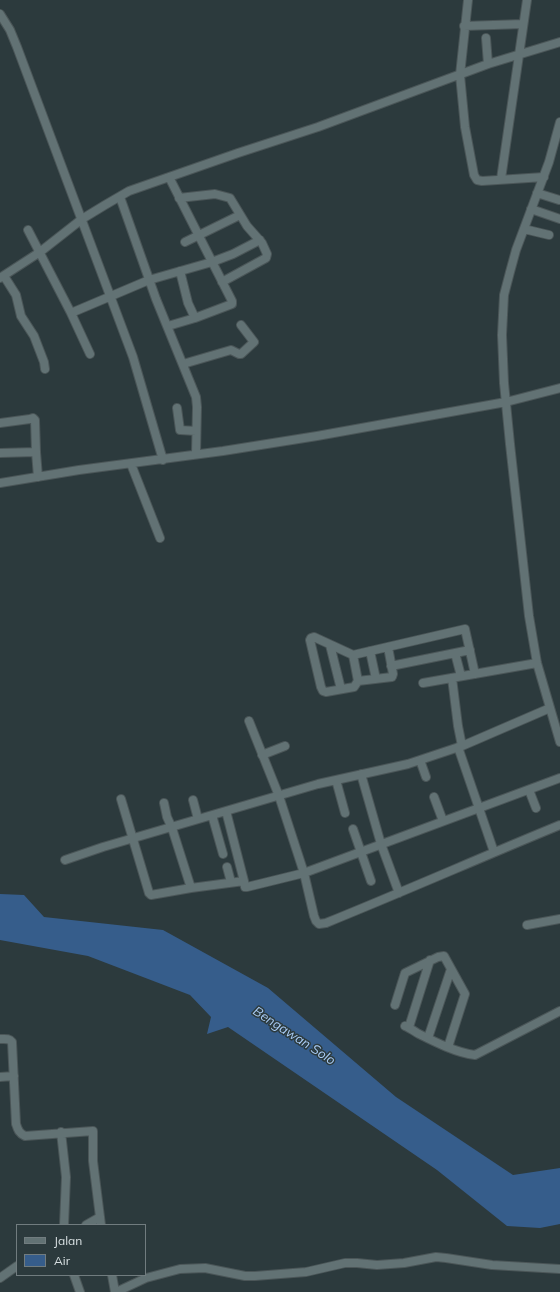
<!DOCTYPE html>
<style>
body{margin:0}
#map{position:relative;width:560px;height:1292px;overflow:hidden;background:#2c3a3d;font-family:Mulish,sans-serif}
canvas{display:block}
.legend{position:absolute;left:16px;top:1224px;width:130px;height:52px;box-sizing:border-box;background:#2c3a3d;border:1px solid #717c7f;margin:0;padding:5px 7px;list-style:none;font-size:12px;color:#d8e0e2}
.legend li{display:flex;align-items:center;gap:8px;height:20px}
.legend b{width:20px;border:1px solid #717c7f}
</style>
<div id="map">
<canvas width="560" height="1292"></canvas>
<ul class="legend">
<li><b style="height:5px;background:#627274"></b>Jalan</li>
<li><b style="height:11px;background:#365d8b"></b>Air</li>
</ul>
</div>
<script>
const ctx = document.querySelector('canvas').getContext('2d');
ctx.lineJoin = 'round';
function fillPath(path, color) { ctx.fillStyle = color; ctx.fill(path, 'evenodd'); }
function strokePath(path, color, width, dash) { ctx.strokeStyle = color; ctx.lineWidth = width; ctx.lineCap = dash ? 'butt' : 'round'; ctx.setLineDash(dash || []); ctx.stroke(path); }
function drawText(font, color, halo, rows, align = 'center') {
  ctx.font = font + ' Mulish,sans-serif'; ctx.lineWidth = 3; ctx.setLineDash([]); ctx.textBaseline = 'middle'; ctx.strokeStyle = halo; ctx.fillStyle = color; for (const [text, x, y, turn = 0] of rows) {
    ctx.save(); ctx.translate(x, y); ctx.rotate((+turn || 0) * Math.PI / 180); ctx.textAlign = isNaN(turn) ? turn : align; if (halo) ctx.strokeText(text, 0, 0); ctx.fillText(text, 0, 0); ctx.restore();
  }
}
fillPath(new Path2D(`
 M0 894 24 895 44 917 163 930 268 988 396 1097 513 1175 560 1168V1224L540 1228 507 1226 437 1170 228 1027 207 1034 211 1017 190 995 88 956 0 940Z`), '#365d8b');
const minor = new Path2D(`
 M468 0 460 75 465 127 474 175 477 180 482 181 544 177
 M0 14 10 30 17 47 133 357 163 460
 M464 26 523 24
 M486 38 488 64
 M560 122 549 162 516 250 510 272 504 295 502 335 504 383 510 444 529 616 537 663 560 742
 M169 177 232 301V304L195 318 188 303 180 271
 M501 179 527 0
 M537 193 559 200
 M120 197 156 299 196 397 197 407 196 454
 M179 198 215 194 230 198 247 226 262 243 267 254 266 258 222 282
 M531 209 560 219
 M524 229 549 235
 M28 230 71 313 90 354
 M185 242 240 215
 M4 276 16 295 21 316 34 336 44 362 45 369
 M0 278 40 252 82 219 105 205 129 191 238 153 318 127 488 64 560 42
 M71 313 149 280 212 262 233 254 260 240
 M168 326 195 318
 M183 364 231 350 239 354H241L254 342 241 325
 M177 408 180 430 196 431
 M0 423 30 419 33 418 35 420 36 452 38 477
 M0 453 36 452
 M131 464 160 538
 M0 483 79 470 223 451 317 436 506 402 560 388
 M330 645 341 689
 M370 651 376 679
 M455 653 461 676
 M353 655 358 681 354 687 326 692 323 691 321 687 310 640 311 638 314 637 353 655 465 629 475 674
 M391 666 470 650
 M452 678 458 726 462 746
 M358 681 392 677 393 674 388 647
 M423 683 537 663
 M249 721 279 796 304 873 314 916 316 921 319 924 326 923C405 891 482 857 560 825
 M458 747 494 852
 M262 755 285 746
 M420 760 426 777
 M361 774 381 844 399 893
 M336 780 345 813
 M529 790 536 808
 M434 797 443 821
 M121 799 149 893 151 895 191 888 244 881
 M193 800 198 819
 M164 803 167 817 172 828 191 888
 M226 811 244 881 245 887H247L304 873 560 778
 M212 815 223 854
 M353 829 371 881
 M65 860 103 847 318 784 408 764 462 746 550 708
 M227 867 231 882
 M527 925 560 919
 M395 1005 405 973 438 957 444 956 465 994 448 1047
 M405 1026C410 1028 414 1031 419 1034 435 1042 457 1053 475 1055L560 1011
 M409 1027 430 960
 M428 1038 451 969
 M0 1039C5 1039 9 1038 12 1042L16 1124C18 1130 19 1133 25 1136L93 1131V1161L101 1225
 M0 1077 14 1076
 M61 1132 66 1177 64 1225
 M86 1225 100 1217
 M74 1275 80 1292
 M112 1275 115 1292
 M0 1278 17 1266
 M116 1292 146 1278 180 1269 205 1268 245 1276H255L306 1272 345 1263H357L377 1265 404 1263 436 1257 446 1258 492 1265 560 1269`);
strokePath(minor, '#4b5658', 10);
strokePath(minor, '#627274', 8);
drawText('italic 13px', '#aacdf7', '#2c3a3d', [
 ["Bengawan Solo",294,1036,33]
]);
</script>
